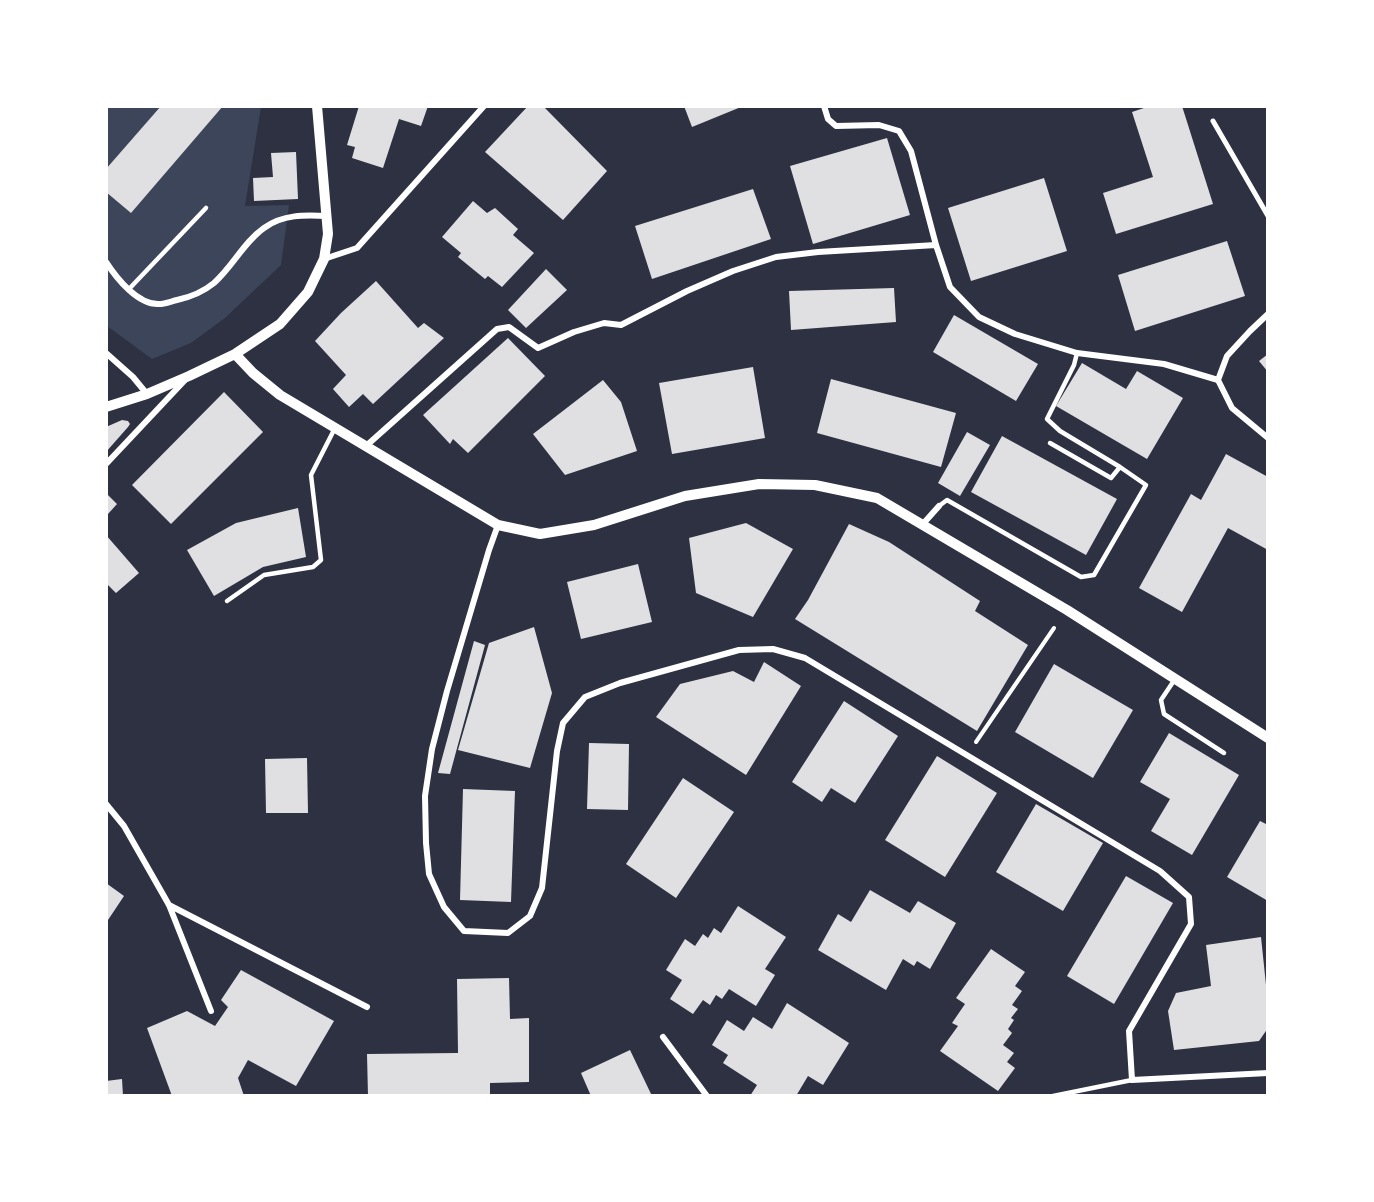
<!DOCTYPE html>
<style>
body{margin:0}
#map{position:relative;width:1374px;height:1202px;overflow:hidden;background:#2d3142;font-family:Raleway,sans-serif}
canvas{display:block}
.frame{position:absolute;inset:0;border:108px solid #fff;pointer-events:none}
</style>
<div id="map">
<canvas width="1374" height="1202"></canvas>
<div class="frame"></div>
</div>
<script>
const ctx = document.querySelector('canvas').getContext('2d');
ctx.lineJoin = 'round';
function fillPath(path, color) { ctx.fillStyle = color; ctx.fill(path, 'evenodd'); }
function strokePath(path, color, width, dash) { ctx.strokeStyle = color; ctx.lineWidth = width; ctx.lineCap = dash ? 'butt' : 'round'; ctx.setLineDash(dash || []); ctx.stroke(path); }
fillPath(new Path2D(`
 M107 107H261L245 206 289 205 281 265 225 318 191 343 152 359 107 326Z`), '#3c4559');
fillPath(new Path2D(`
 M161 106H223L131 213 106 192V169Z
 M359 106H428L421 126 399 119 383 168 352 158 355 147 347 145Z
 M528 106H543L607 171 563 220 485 152Z
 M684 106H741V107L692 127Z
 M1150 106H1182L1213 204 1116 234 1103 193 1153 177 1132 112Z
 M887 138 910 215 813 244 790 166Z
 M296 152 298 199 254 201 253 178 273 177 271 153Z
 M1044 178 1067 251 971 281 948 208Z
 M753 189 771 239 652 279 635 226Z
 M473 201 487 213 495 208 518 229 513 235 534 253 502 287 488 276 485 279 458 257 461 253 442 237Z
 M1227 241 1245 296 1135 331 1118 275Z
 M546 269 567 290 526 328 508 310Z
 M376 281 418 328 424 323 444 338 373 404 363 394 349 407 333 389 346 375 315 341 341 313Z
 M894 288 896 322 791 330 789 291Z
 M954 315 1038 364 1016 401 933 352Z
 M508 338 545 376 468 453 453 439 450 444 423 415Z
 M1268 354V372L1259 361Z
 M1082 363 1126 389 1137 371 1183 398 1147 459 1056 406Z
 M753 367 765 438 672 454 659 383Z
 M831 379 956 413 941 467 817 433Z
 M603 380 621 402 637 451 565 475 533 434Z
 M224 392 263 432 171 524 132 485Z
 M122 420 128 421 130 424 128 427 106 452V427Z
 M967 432 990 445 960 496 938 483Z
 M1002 436 1117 499 1086 555 971 492Z
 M1226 454 1268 477V550L1228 528 1182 612 1139 588 1191 494 1201 500Z
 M106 493 117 504 108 514 106 512Z
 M298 508 306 557 263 567 214 596 187 550 236 523Z
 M746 523 793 549 753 617 696 593 689 538Z
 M849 524 889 542 980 601 975 611 1028 645 977 731 795 619 808 600Z
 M106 535 139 573 116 593 106 583Z
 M638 564 652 622 581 639 567 582Z
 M534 627 552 693 530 768 458 750 489 643Z
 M474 641 485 645 450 774 438 773Z
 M764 662 801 686 746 775 656 717 680 684 733 671 754 682Z
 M1054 664 1133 710 1093 778 1015 732Z
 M844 701 898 736 855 803 831 788 822 802 792 782Z
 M1169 733 1239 775 1192 855 1151 831 1170 799 1140 782Z
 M589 743 629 744 628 810 587 809Z
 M937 756 997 793 945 877 885 840Z
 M307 758 308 813H266L265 759Z
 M683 778 734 812 676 898 626 864Z
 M463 789 515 791 511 902 460 900Z
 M1036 804 1103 843 1063 911 996 872Z
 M1260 821 1268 825V901L1227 877Z
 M1126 876 1173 903 1114 1004 1067 976Z
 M106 883 124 896 106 923Z
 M870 890 910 913 918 901 956 923 930 969 917 961 914 966 903 959 886 990 818 950 838 914 851 922Z
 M738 906 786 937 765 969 775 975 756 1006 729 989 722 999 716 995 710 1005 703 1000 693 1014 670 999 682 980 666 970 685 939 695 946 703 934 708 938 714 928 721 933Z
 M1261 937 1268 1004V1028L1259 1041 1174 1050 1168 1011 1176 993 1211 986 1206 945Z
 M991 949 1025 972 1015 986 1022 991 1012 1005 1018 1009 1011 1018 1014 1020 1008 1029 1012 1033 1003 1045 1014 1053 1007 1062 1015 1068 998 1091 940 1051 958 1026 952 1023 965 1004 956 998Z
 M241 970 334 1021 296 1086 248 1060 238 1078 244 1096H172L147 1028 187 1011 215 1026 228 1007 221 1000Z
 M509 978 510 1019 529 1018V1082L490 1083V1096H368L367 1054 458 1053 457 979Z
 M787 1003 849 1043 823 1085 808 1076 796 1096H750L757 1085 723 1063 728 1055 712 1045 727 1020 744 1031 753 1017 772 1029Z
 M630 1050 652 1096H591L581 1073Z
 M122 1079 123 1096H106V1081Z`), '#e0e0e3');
strokePath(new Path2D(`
 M976 742 1054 628`), '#fff', 4);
strokePath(new Path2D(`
 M129 289 206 208
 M1050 443 1111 478 1120 467
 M939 506 947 500 1081 577 1094 575 1146 485 1120 467 1060 431 1047 419 1074 365 1077 353
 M227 601 264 575 313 567 321 560 311 475 334 430
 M1175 679 1161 700 1164 714 1224 753
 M1053 1096 1132 1080`), '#fff', 4.5);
strokePath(new Path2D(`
 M1213 121 1268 216`), '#fff', 5);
strokePath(new Path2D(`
 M824 106 828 119 836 126 879 125 899 131 911 151 936 245 950 287 979 317 1015 334 1077 353 1164 364 1218 380
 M324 259 357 248 484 106
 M106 262C117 279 138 305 159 304 165 304 172 301 177 300 191 297 203 292 214 283 233 266 244 242 264 228 283 214 305 215 327 216
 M1268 314 1250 331 1227 356 1218 380 1232 408 1268 438
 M106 353 133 377 147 394
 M366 446 497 329 509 327 538 348 574 332 604 323 621 325 687 291 733 271 776 257 818 252 936 245
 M106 464 186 379
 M498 525 489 550 447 691 432 749 425 796 426 843 429 874 444 907 464 931 508 933 530 916 542 888 557 751 563 723 585 697 620 683 739 650 773 649 805 658 1160 871 1189 897 1191 924 1129 1031 1132 1080 1268 1073
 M922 525 939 506
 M106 804 124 826 169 905 211 1011
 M169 905 367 1007
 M663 1037 707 1096`), '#fff', 6);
strokePath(new Path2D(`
 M235 354 253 373 280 395 498 525 540 534 594 525 685 496 759 484 815 485 877 498 1067 610 1268 738
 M106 407 147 394 189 376 235 354 280 324 308 292 324 259 328 234 317 106`), '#fff', 10);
</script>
